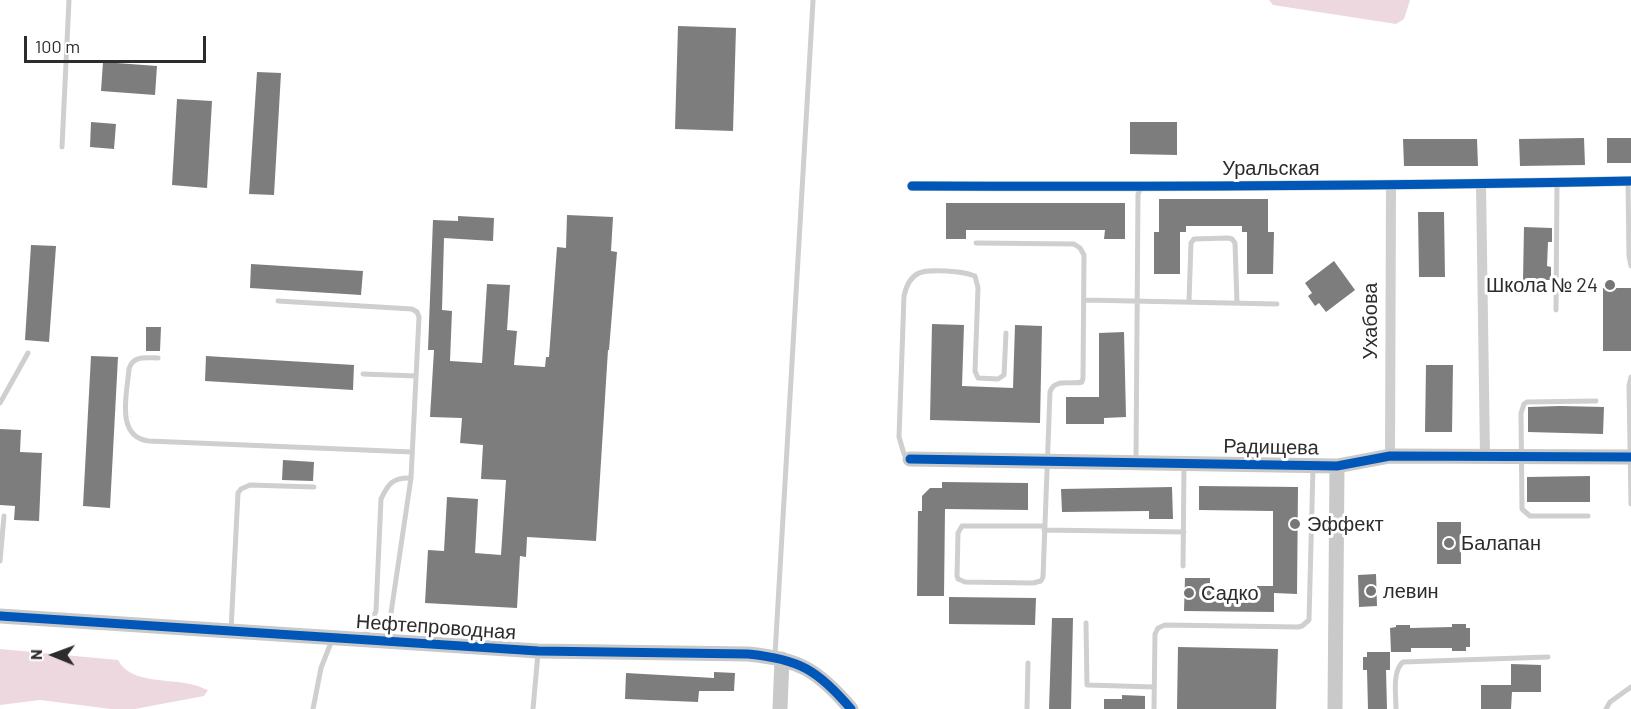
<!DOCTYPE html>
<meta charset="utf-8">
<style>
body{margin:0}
#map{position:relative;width:1631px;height:709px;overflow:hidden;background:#fff;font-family:Barlow,sans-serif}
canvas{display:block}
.north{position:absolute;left:24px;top:625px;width:60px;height:60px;-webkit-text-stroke:4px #fff;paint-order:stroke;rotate:271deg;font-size:16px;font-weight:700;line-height:24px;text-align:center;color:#2c2c2c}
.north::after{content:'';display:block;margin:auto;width:21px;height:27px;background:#2c2c2c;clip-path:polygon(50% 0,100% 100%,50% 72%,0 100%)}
.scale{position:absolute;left:24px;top:36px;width:182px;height:27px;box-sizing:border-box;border:3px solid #2c2c2c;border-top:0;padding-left:8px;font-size:18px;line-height:21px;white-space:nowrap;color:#2c2c2c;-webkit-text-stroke:4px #fff;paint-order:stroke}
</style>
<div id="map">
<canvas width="1631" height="709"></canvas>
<div class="north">N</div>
<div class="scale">100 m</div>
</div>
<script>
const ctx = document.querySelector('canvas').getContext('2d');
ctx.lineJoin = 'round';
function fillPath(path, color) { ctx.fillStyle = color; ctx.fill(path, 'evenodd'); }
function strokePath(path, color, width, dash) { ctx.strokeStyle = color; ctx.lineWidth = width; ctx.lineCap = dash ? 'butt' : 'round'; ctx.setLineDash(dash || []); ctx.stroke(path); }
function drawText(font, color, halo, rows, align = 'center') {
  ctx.font = font + ' Barlow,sans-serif'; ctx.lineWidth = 6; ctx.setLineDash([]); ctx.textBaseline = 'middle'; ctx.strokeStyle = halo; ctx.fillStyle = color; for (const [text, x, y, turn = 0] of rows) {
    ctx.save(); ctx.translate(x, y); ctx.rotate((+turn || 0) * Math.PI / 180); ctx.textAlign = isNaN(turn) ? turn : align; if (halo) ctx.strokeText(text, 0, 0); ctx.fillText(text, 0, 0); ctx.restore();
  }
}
fillPath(new Path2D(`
 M1269 0H1410L1404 19 1396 24 1273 5Z
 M0 649 118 660C131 685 171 678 194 685 199 686 204 689 208 690L204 696 135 709H111L40 700 0 705Z`), '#eed8e0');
fillPath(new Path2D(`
 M678 26 736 28 733 131 675 129Z
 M103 62 157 66 155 95 101 91Z
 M257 72 281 73 274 195 249 194Z
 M177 99 212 101 207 188 172 185Z
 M91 122 116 124 114 149 90 147Z
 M1130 122H1177V155L1130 154Z
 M1584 138 1585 165 1520 166 1519 139Z
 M1607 138H1631V163H1607Z
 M1403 139H1477L1478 166H1404Z
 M1159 199H1268V232H1274L1273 274H1247V232H1242V226H1186V232H1180V274H1154V232H1159Z
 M946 203H1125V239H1104L1105 230H966V239H946Z
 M1418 212H1444L1445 277H1419Z
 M567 215 613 217 611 251 617 252 609 350H608L596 541 527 537 526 557 520 556 517 608 425 603 428 550 444 551 447 497 478 499 475 553 501 555 506 480 481 479 483 445 460 443 462 418 430 417 434 350H428L433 220 458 221V216L494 218 493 241 444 238 442 310 452 311 450 361 482 363 487 284 510 285 507 330 517 331 514 365 545 367 546 357H549L557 247 566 248Z
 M1524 227 1552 228V242H1548L1547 266 1551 267V280H1523Z
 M31 245 56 246 49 342 25 340Z
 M1334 261 1355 290 1326 312 1319 303 1315 306 1308 296 1312 293 1305 283Z
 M251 264 363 271 361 295 250 288Z
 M1603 288H1631V351H1603Z
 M932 324 964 325 962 386 1013 388 1015 325 1042 326 1040 423 930 420Z
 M146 327H161L160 351H146Z
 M1124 332 1126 417 1104 418V424H1066V397H1099V333Z
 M91 356 118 357 110 508 83 506Z
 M206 356 354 365 353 390 205 381Z
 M1426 365H1453L1452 432H1425Z
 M1560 406 1604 407 1603 434 1528 432V407Z
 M0 429 21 430 20 452 42 453 39 521 14 520 15 506 0 505Z
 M283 460 314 462 313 481 282 480Z
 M1590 476V502H1527V477Z
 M942 482 1028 483V510L945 509 944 596H917L918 511H922V496L930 488H942Z
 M1199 486 1298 487 1297 594 1274 593V612L1184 611 1185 578H1210V590L1257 591V586H1273V511L1199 510Z
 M1172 487 1173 519H1149V511L1062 512 1061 489Z
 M1437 522H1461V564H1437Z
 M1376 574 1377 606 1359 607 1358 575Z
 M949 597 1036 598 1035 625 949 624Z
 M1052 618H1073L1071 709H1049Z
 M1452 624H1466V628H1470V647H1466V651H1452V648H1411V652H1391L1390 628 1396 627V625H1410V628L1452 627Z
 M1178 647 1278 649 1276 709H1177Z
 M1367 652H1390V670H1386L1387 709H1368L1367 670H1363V657H1367Z
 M1511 664 1541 665V692H1512L1511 709H1481V685H1511Z
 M714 672 735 673 734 691H699L698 702 625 699 626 673 714 678Z
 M1122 695 1145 696V709H1104V699H1122Z`), '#7d7d7d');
strokePath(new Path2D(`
 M62 147 69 0
 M1628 181 1629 256 1631 266
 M976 243 1074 244 1080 248 1084 255 1083 378 1082 382C1071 385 1054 378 1050 392L1043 577 1041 581 1033 583 965 582 958 579 957 576 958 533 962 526H1044
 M1084 300 1277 304
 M278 301 412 309 417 312 419 317 411 478 387 640
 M1189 301 1191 243 1194 239 1228 238 1232 239 1235 243 1237 303
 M1556 310 1557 182
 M158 358C145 358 133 355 129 369 127 394 115 437 149 441L412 452
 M363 374 416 376
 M1631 377 1629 386 1631 504
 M0 403 28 353
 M908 458 904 454 899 437 904 296C910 269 924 270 947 271 957 272 966 272 975 276L978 288 975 371 978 378 998 379 1004 375 1006 333
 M1136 460 1138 194 1141 187
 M1588 516H1530L1522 509 1521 413 1524 404 1527 402 1596 401
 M1044 530 1184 532
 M0 561 4 516
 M1183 566 1184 465
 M1086 623 1087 685 1154 687
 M231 630 238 493 241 489 250 485 314 487
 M364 639 376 611 381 499C388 484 393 477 411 478
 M775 655 813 1
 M313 709 321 668 332 640
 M533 709 538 653
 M1027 709 1028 663
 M1154 709 1155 634 1158 628 1165 625 1298 627 1302 626 1309 620 1313 467
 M1396 709C1396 695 1392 671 1403 662L1548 657
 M1606 709 1610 702 1631 687`), '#cfcfcf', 5);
strokePath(new Path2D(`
 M1481 184 1485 456
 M912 186C1152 187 1391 186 1631 181
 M1390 456 1391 186`), '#cfcfcf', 10);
strokePath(new Path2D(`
 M910 459 1337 466 1390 456 1631 457
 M0 616 538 651 748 654C799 659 818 670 851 709
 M780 709 782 659
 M1335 709 1337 466`), '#c9c9c9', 15);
strokePath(new Path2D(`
 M912 186C1152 187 1391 186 1631 181
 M910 459 1337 466 1390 456 1631 457
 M0 616 538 651 748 654C799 659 818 670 851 709`), '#0057b8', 9);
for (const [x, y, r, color] of [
 [1610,285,6,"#767676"],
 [1295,524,6,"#767676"],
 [1449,543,6,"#767676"],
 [1371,591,6,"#767676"],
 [1189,593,6,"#767676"]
]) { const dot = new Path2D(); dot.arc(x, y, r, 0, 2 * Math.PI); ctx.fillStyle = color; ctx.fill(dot); strokePath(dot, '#fff', 2); }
drawText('20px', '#2c2c2c', '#fff', [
 ["Уральская",1271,168],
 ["Ухабова",1370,321,-90],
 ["Радищева",1271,447,1],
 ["Нефтепроводная",436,627,4]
]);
drawText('20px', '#2c2c2c', '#fff', [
 ["Школа № 24",1598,285,"right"],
 ["Эффект",1307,524],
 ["Балапан",1461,543],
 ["левин",1383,591],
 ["Садко",1201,593]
], 'left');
</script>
